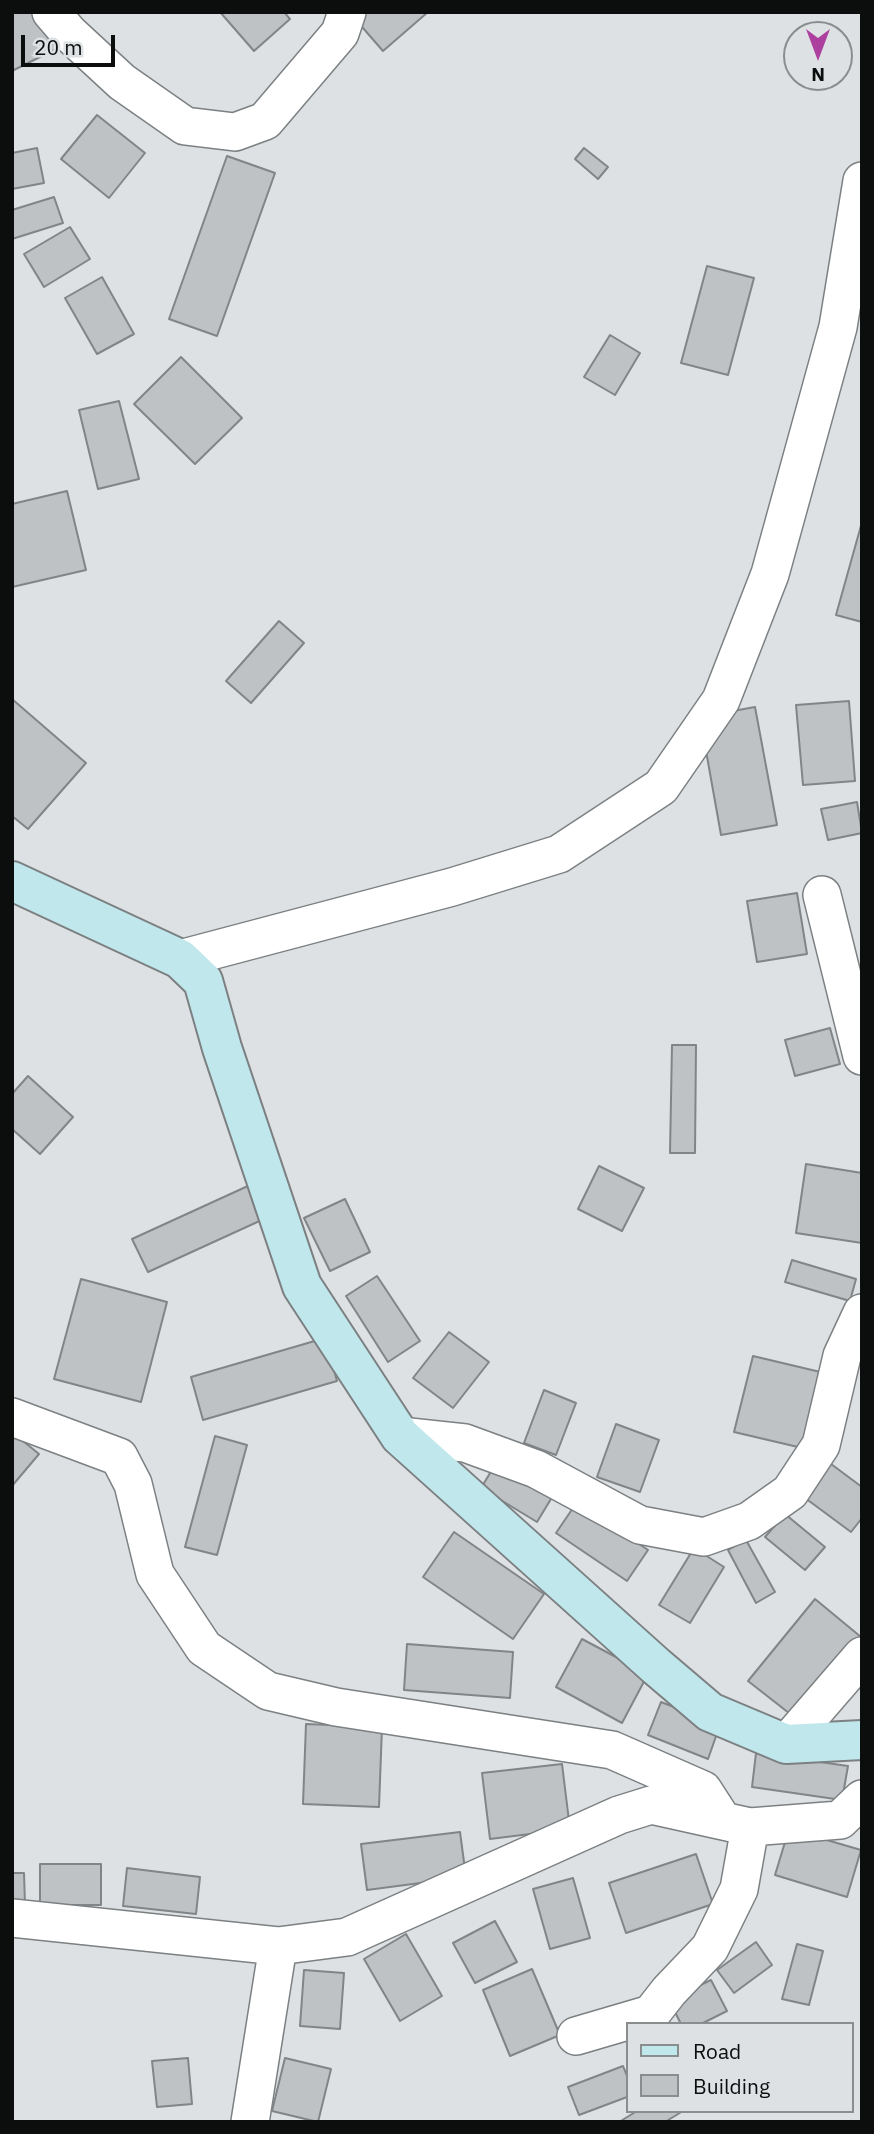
<!DOCTYPE html>
<style>
body{margin:0}
#map{position:relative;width:874px;height:2134px;overflow:hidden;background:#dde1e3;font-family:"IBM Plex Sans",sans-serif}
canvas{display:block}
.frame{position:absolute;inset:0;border:14px solid #0c0e0e;pointer-events:none}
.legend{position:absolute;left:626px;top:2022px;width:228px;height:91px;box-sizing:border-box;background:#dde1e3;border:2px solid #898d8e;margin:0;padding:9px 12px;list-style:none;font-size:21px;color:#0c0e0e}
.legend li{display:flex;align-items:center;gap:14px;height:35px}
.legend b{width:35px;border:2px solid #898d8e}
.north{position:absolute;left:783px;top:21px;width:70px;height:70px;box-sizing:border-box;background:#dde1e3;border:2px solid #898d8e;border-radius:50%;rotate:180deg;font-size:19px;font-weight:700;line-height:28px;text-align:center;color:#0c0e0e}
.north::after{content:'';display:block;margin:auto;width:24px;height:32px;background:#ad3f9e;clip-path:polygon(50% 0,100% 100%,50% 72%,0 100%)}
.scale{position:absolute;left:21px;top:35px;width:94px;height:32px;box-sizing:border-box;border:4px solid #0c0e0e;border-top:0;padding-left:9px;font-size:21px;line-height:24px;white-space:nowrap;color:#0c0e0e;-webkit-text-stroke:5px #dde1e3;paint-order:stroke}
</style>
<div id="map">
<canvas width="874" height="2134"></canvas>
<div class="frame"></div>
<ul class="legend">
<li><b style="height:9px;background:#c0e8ec"></b>Road</li>
<li><b style="height:19px;background:#bfc2c5"></b>Building</li>
</ul>
<div class="north">N</div>
<div class="scale">20 m</div>
</div>
<script>
const ctx = document.querySelector('canvas').getContext('2d');
ctx.lineJoin = 'round';
function fillPath(path, color) { ctx.fillStyle = color; ctx.fill(path, 'evenodd'); }
function strokePath(path, color, width, dash) { ctx.strokeStyle = color; ctx.lineWidth = width; ctx.lineCap = dash ? 'butt' : 'round'; ctx.setLineDash(dash || []); ctx.stroke(path); }
const building = new Path2D(`
 M12 12H64L78 38 12 71Z
 M220 12H284L290 19 254 51Z
 M349 12H428L383 51Z
 M97 115 145 153 109 198 61 159Z
 M37 148 44 183 12 189V153Z
 M584 148 608 167 598 179 575 159Z
 M227 156 275 173 217 336 169 319Z
 M54 197 63 223 12 239V210Z
 M70 227 90 259 44 287 24 254Z
 M707 266 754 278 728 375 681 363Z
 M102 277 134 334 97 354 65 298Z
 M610 335 640 353 615 395 584 377Z
 M181 357 242 418 195 464 134 404Z
 M119 401 139 479 98 489 79 410Z
 M67 491 86 570 12 587V504Z
 M862 522V622L836 615Z
 M279 621 304 643 251 703 226 681Z
 M12 699 86 763 28 829 12 816Z
 M849 701 855 781 803 785 796 705Z
 M755 707 777 825 721 835 700 717Z
 M857 802 862 833 828 840 821 809Z
 M797 893 807 954 757 962 747 901Z
 M830 1028 840 1064 795 1076 785 1040Z
 M672 1045H696L695 1153H670Z
 M28 1076 73 1117 40 1154 12 1129V1094Z
 M806 1164 862 1173V1243L796 1233Z
 M599 1166 644 1188 622 1231 578 1209Z
 M261 1180 277 1213 148 1272 132 1239Z
 M345 1199 370 1252 330 1271 304 1218Z
 M792 1260 856 1279 850 1301 785 1282Z
 M377 1276 420 1341 388 1362 346 1296Z
 M81 1279 167 1302 141 1402 54 1379Z
 M449 1332 489 1362 453 1408 413 1378Z
 M325 1338 337 1381 203 1420 191 1377Z
 M753 1356 833 1375 815 1451 734 1432Z
 M544 1390 576 1403 556 1455 524 1443Z
 M616 1424 659 1440 640 1492 597 1477Z
 M12 1432 39 1454 12 1486Z
 M215 1436 247 1445 217 1555 185 1547Z
 M498 1460 554 1494 537 1522 481 1488Z
 M827 1461 862 1487V1518L851 1532 801 1495Z
 M577 1502 648 1550 627 1581 556 1533Z
 M785 1514 825 1547 805 1570 765 1537Z
 M454 1532 544 1594 513 1639 423 1577Z
 M746 1540 775 1592 756 1603 728 1550Z
 M694 1548 724 1567 690 1623 659 1605Z
 M815 1599 861 1637 794 1717 748 1681Z
 M582 1639 648 1674 622 1723 556 1687Z
 M407 1644 513 1652 510 1698 404 1690Z
 M661 1702 720 1725 708 1759 648 1735Z
 M306 1724 382 1727 379 1807 303 1804Z
 M756 1753 848 1766 842 1800 752 1787Z
 M562 1764 570 1829 490 1839 482 1773Z
 M789 1829 861 1850 847 1897 775 1875Z
 M460 1832 466 1877 367 1890 361 1844Z
 M696 1854 713 1904 626 1933 609 1883Z
 M40 1864H101V1905H40Z
 M127 1868 200 1877 196 1914 123 1906Z
 M12 1873H24L25 1905 12 1906Z
 M573 1878 590 1938 550 1949 533 1889Z
 M495 1921 517 1962 475 1983 453 1943Z
 M406 1934 442 1996 400 2021 364 1959Z
 M756 1942 772 1965 734 1993 717 1970Z
 M797 1944 823 1951 809 2005 782 1999Z
 M532 1969 560 2035 510 2056 483 1990Z
 M304 1970 344 1973 340 2029 300 2026Z
 M711 1980 727 2011 701 2024H681L669 2000Z
 M188 2058 192 2104 157 2107 152 2061Z
 M285 2058 331 2069 318 2122 272 2111Z
 M623 2066 627 2076V2097L579 2115 568 2087Z
 M637 2111H683L665 2122H619Z`);
fillPath(building, '#bfc2c5');
strokePath(building, '#828587', 2);
const minor = new Path2D(`
 M51 12 69 33 122 82 185 126 235 132 265 121 340 33 347 12
 M822 895 862 1056
 M180 959 452 887 559 854 661 787 721 700 770 574 838 327 862 181
 M12 1417 119 1457 133 1484 155 1574 204 1648 268 1691 336 1707 612 1750 703 1790 723 1821
 M400 1436 465 1443 536 1469 640 1525 704 1537 749 1521 790 1492 821 1445 842 1356 862 1313
 M786 1744 862 1656
 M12 1918 278 1946 347 1937 619 1815 651 1805 750 1827 840 1820 862 1799
 M576 2036 651 2014 669 1991 710 1948 739 1889 750 1827
 M250 2122 278 1946`);
const secondary = new Path2D(`
 M12 881 180 959 203 981 222 1048 302 1286 400 1436 656 1666 710 1712 786 1744 862 1740`);
strokePath(minor, '#7c8082', 40);
strokePath(secondary, '#7c8082', 42);
strokePath(minor, '#fff', 37);
strokePath(secondary, '#c0e8ec', 38);
</script>
